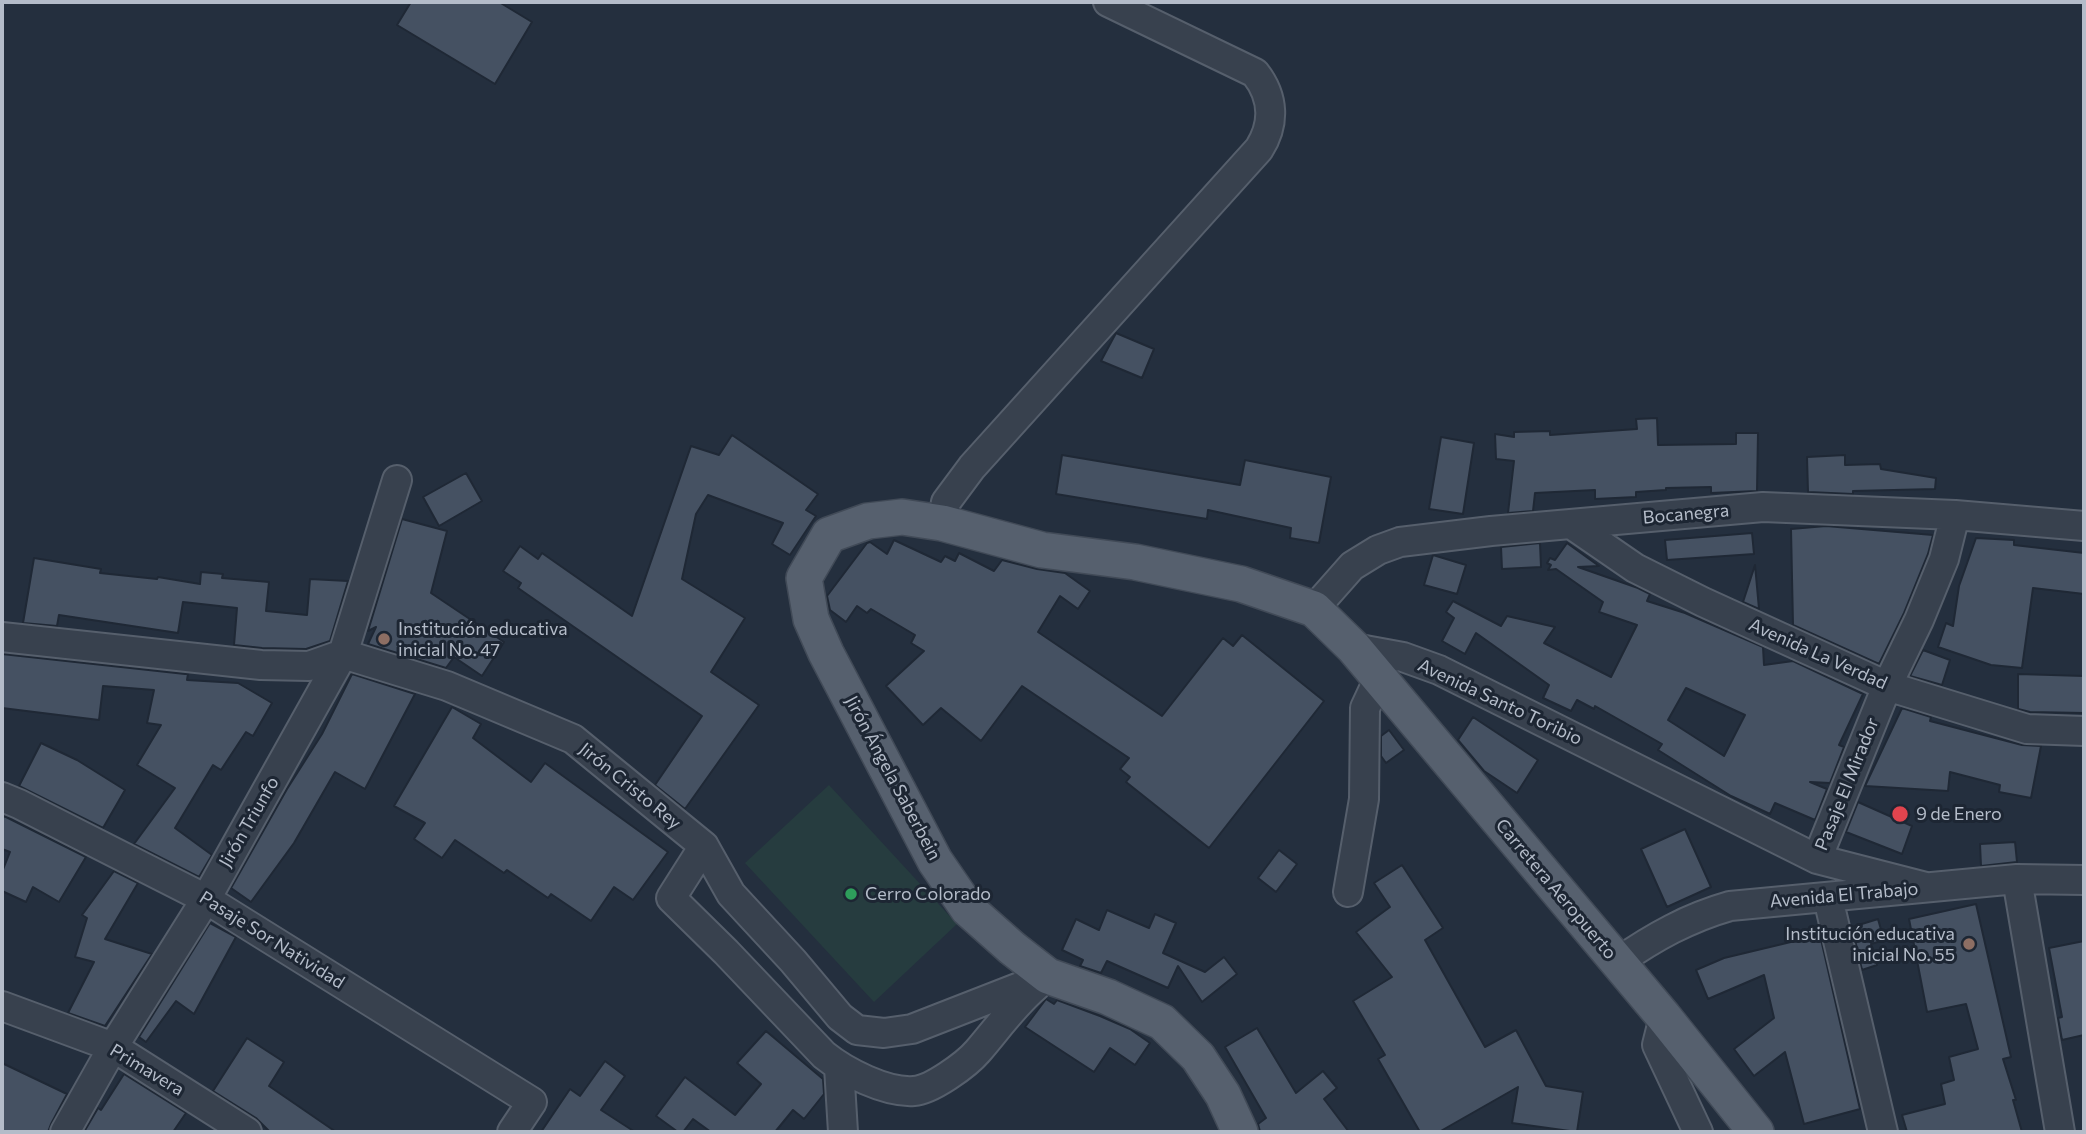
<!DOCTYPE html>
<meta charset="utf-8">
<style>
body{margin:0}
#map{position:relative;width:2086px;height:1134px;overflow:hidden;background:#242f3e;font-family:Commissioner,sans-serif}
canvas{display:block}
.frame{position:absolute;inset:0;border:4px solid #b4bcc9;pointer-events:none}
</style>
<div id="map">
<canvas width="2086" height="1134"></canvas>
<div class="frame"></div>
</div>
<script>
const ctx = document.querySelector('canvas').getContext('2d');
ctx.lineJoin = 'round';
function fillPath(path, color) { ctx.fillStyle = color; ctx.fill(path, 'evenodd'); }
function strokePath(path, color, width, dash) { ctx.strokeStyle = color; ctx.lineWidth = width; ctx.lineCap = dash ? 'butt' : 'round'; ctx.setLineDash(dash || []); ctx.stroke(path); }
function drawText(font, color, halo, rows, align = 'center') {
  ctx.font = font + ' Commissioner,sans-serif'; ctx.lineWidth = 6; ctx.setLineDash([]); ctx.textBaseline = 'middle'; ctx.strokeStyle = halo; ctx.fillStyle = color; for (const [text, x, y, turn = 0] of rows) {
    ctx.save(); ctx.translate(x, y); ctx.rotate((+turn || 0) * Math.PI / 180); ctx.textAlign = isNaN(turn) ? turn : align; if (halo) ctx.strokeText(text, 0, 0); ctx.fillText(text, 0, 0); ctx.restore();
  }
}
fillPath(new Path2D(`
 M829 785 957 924 874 1002 745 863Z`), '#263c3f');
const building = new Path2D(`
 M411 2H499L532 22 495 84 397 25Z
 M1116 333 1154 349 1142 378 1101 361Z
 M1657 418 1658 445 1736 444V433H1758L1757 491 1711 493V487L1666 488V490L1636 492V497L1595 499V490L1535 493 1533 511 1508 513 1514 461 1496 459 1495 434 1514 437V432L1550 431V435L1637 429 1636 419Z
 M732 435 818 494 806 510 816 516 790 555 772 544 783 523 708 495 696 514 682 579 745 618 711 672 759 705 685 809 655 785 702 716 518 588 521 583 503 571 520 546 538 559 542 553 632 616 691 446 719 455Z
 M1441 437 1474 443 1463 514 1429 509Z
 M1062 455 1240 485 1245 460 1331 477 1319 543 1290 538 1291 528 1208 510 1207 519 1056 494Z
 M1845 455V465L1880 464 1881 469 1936 478 1935 489 1853 491V494L1808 492 1807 457Z
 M466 473 482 501 439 526 423 497Z
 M402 519 447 531 431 593 504 642 482 676 454 657 446 668 368 644 376 627 368 631Z
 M1826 526 1933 535 1928 554 1904 613 1879 664 1793 625 1791 529Z
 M1752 533 1754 554 1667 560 1665 540Z
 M1976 538 2014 540V545L2084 553V594L2033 588 2022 668 1991 665 1938 647 1946 623 1953 626 1959 586Z
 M894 540 941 562 945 556 955 561 959 553 994 571 1002 560 1037 569 1065 573 1090 591 1078 609 1060 596 1038 632 1162 716 1223 638 1233 646 1242 635 1324 701 1209 848 1126 782 1130 777 1120 769 1129 758 1022 686 981 741 941 708 923 725 886 686 924 651 911 643 915 635 871 609 867 613 857 606 846 622 830 610 827 596 867 543 870 542 887 554Z
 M1540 543 1541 567 1502 569 1501 547Z
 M1567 543 1599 566 1578 567 1638 588 1650 594 1647 601 1685 613 1763 647 1764 665 1793 661 1863 694 1839 745 1844 747 1830 783 1810 782 1827 789 1815 820 1775 803 1770 814 1731 796 1658 750 1662 744 1595 706 1594 709 1577 700 1571 711 1543 698 1549 685 1476 633 1465 654 1442 641 1454 618 1446 612 1453 601 1501 626 1507 616 1555 627 1544 643 1611 677 1637 625 1599 612 1603 602 1556 569 1548 570 1551 565 1547 563 1550 558 1555 560ZM1686 688 1745 715 1724 756 1668 720Z
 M1433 555 1466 565 1457 594 1424 585Z
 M34 558 101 569 100 573 157 579 158 577 200 584 201 572 223 574 222 578 269 582 266 611 307 615 310 579 348 581 330 641 306 649 262 648 234 645 237 608 183 602 178 633 59 615 57 626 23 623Z
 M1755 565 1759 609 1743 602Z
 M1923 650 1950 660 1942 685 1910 676Z
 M2 654 185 674H188L187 680 238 683 272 703 253 736 246 732 221 770 213 765 175 828 212 855 199 877 134 844 175 788 137 765 161 725 147 723 154 690 103 686 99 720 2 708Z
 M352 674 415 694 365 789 335 772 294 843 251 902 231 888 287 789 322 734Z
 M2018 674 2084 676V713L2030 712 2018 709Z
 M452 707 481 724 473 738 531 782 545 763 668 852 633 900 614 887 591 921 551 894 548 898 507 870 504 873 455 840 442 858 414 839 425 823 394 806Z
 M1902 708 1931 717 1930 721 2022 745 2041 746 2031 798 1999 792 2000 785 1950 772 1948 791 1865 786Z
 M1473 717 1538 760 1517 793 1484 771 1458 740Z
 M1389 730 1404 750 1386 763 1381 756V736Z
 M41 743 77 760 125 790 103 828 19 786Z
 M1858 802 1912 826 1902 854 1846 832Z
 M4 816 86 857 59 902 33 887 26 902 2 891V872L10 852 2 849V821Z
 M1685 829 1711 887 1667 907 1641 849Z
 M2015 842 2017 862 1981 866 1980 844Z
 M1279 850 1297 864 1276 892 1258 878Z
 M1402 865 1443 928 1425 940 1485 1047 1516 1030 1546 1086 1583 1092 1577 1132 1512 1123 1518 1087 1439 1132H1420L1378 1059 1385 1055 1353 1001 1392 977 1356 932 1390 907 1374 883Z
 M114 871 138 883 105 939 152 954 105 1026 68 1013 94 962 75 957 87 918 82 915Z
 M1976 904 2011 1057 2003 1059 2016 1100H2013L2022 1132H1907L1902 1115 1945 1104 1941 1084 1954 1080 1949 1057 1978 1049 1966 1004 1927 1012 1909 919Z
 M1107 910 1149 928 1155 914 1176 923 1163 953 1205 972 1224 957 1237 974 1202 1002 1178 966 1168 988 1107 961 1101 973 1080 966 1083 960 1062 950 1076 919 1099 930Z
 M1878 919 1884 940 1871 944 1877 965 1862 970 1852 927Z
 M210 923 236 937 194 1014 176 1001 146 1042 139 1037Z
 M1820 935 1860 1109 1804 1124 1785 1052 1754 1076 1734 1049 1774 1018 1764 975 1708 999 1696 970 1724 958Z
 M2084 941V1035L2062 1040 2058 1018 2062 1017 2049 948Z
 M1046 999 1054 1004 1057 1000 1100 1016 1130 1029 1150 1043 1135 1065 1110 1048 1094 1072 1025 1027Z
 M1257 1028 1296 1093 1323 1071 1337 1088 1324 1099 1349 1132H1260L1258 1124 1266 1118 1225 1047Z
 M766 1031 823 1079 824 1094 804 1119 793 1110 775 1132H711L693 1119 683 1132H678L656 1116 685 1077 735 1115 761 1084 737 1063Z
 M247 1038 284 1062 269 1086 336 1132H270L256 1118 213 1091Z
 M605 1061 625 1076 601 1110 635 1132H541L570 1089 580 1096Z
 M2 1063 67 1094 51 1124 48 1132H2Z
 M124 1074 186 1113 173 1132H84L98 1108 101 1110Z`);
fillPath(building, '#455162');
strokePath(building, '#1f2835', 2);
const minor = new Path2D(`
 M942 523 946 502 972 467 1259 149C1275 124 1274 97 1255 73L1108 2
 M1571 524 1635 568 1703 602 1887 686 2027 729 2084 731
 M1314 609 1352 566 1378 550 1400 542 1491 531 1763 507 1955 515 2084 526
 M2 637 261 665 309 666 343 654 447 686 573 739 704 846 731 894 793 961 840 1017 857 1030 884 1033 912 1029 1048 976
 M1354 648 1403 657 1439 670 1817 859 1926 887
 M2 797 19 804 206 899 532 1102 512 1132
 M704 846 671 898 726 952 824 1055C845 1072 886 1093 914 1091 931 1090 966 1065 978 1051 997 1029 1013 1006 1035 987
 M1817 859 1887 686 1919 620 1944 559 1955 515
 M2017 879 2060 1132
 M1348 892 1364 799 1365 708 1379 678
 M1828 898 1883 1132
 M1618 962C1654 937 1688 918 1730 906L2017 879 2084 880
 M2 1006 113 1047 247 1132
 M1664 1017 1657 1045 1698 1132
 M839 1067 843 1132
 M65 1132 113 1047 206 899 343 654 397 480`);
const major = new Path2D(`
 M1240 1132 1223 1095 1198 1057 1162 1022 1108 997 1048 976 1012 948 968 909 935 861 826 653 811 619 804 578 829 535 868 521 902 517 942 523 1042 550 1135 562 1241 584 1314 609 1354 648 1664 1017 1756 1132`);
strokePath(minor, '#565f6c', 32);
strokePath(major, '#414a57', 38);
strokePath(minor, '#38414e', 28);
strokePath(major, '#56606e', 35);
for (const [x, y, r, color] of [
 [384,639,7,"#8d6e63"],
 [1900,814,9,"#e0444e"],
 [851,894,7,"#2e9e5b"],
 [1969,944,7,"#8d6e63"]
]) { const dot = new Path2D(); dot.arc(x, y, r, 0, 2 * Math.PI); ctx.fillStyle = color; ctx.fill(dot); strokePath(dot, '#1d2633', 2.5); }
drawText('18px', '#b4bcc9', '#1d2633', [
 ["Bocanegra",1686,514,-5],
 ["Avenida La Verdad",1818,654,24],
 ["Avenida Santo Toribio",1500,702,25],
 ["Jirón Ángela Saberbein",893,778,62],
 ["Pasaje El Mirador",1847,784,-68],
 ["Jirón Cristo Rey",630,786,39],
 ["Jirón Triunfo",249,822,-60],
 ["Carretera Aeropuerto",1556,889,50],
 ["Avenida El Trabajo",1844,895,-5],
 ["Pasaje Sor Natividad",272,940,32],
 ["Primavera",147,1070,31]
]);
drawText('18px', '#b4bcc9', '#1d2633', [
 ["Institución educativa",398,629],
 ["inicial No. 47",398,650],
 ["9 de Enero",1916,814],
 ["Cerro Colorado",865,894],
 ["Institución educativa",1955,934,"right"],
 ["inicial No. 55",1955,955,"right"]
], 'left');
</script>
